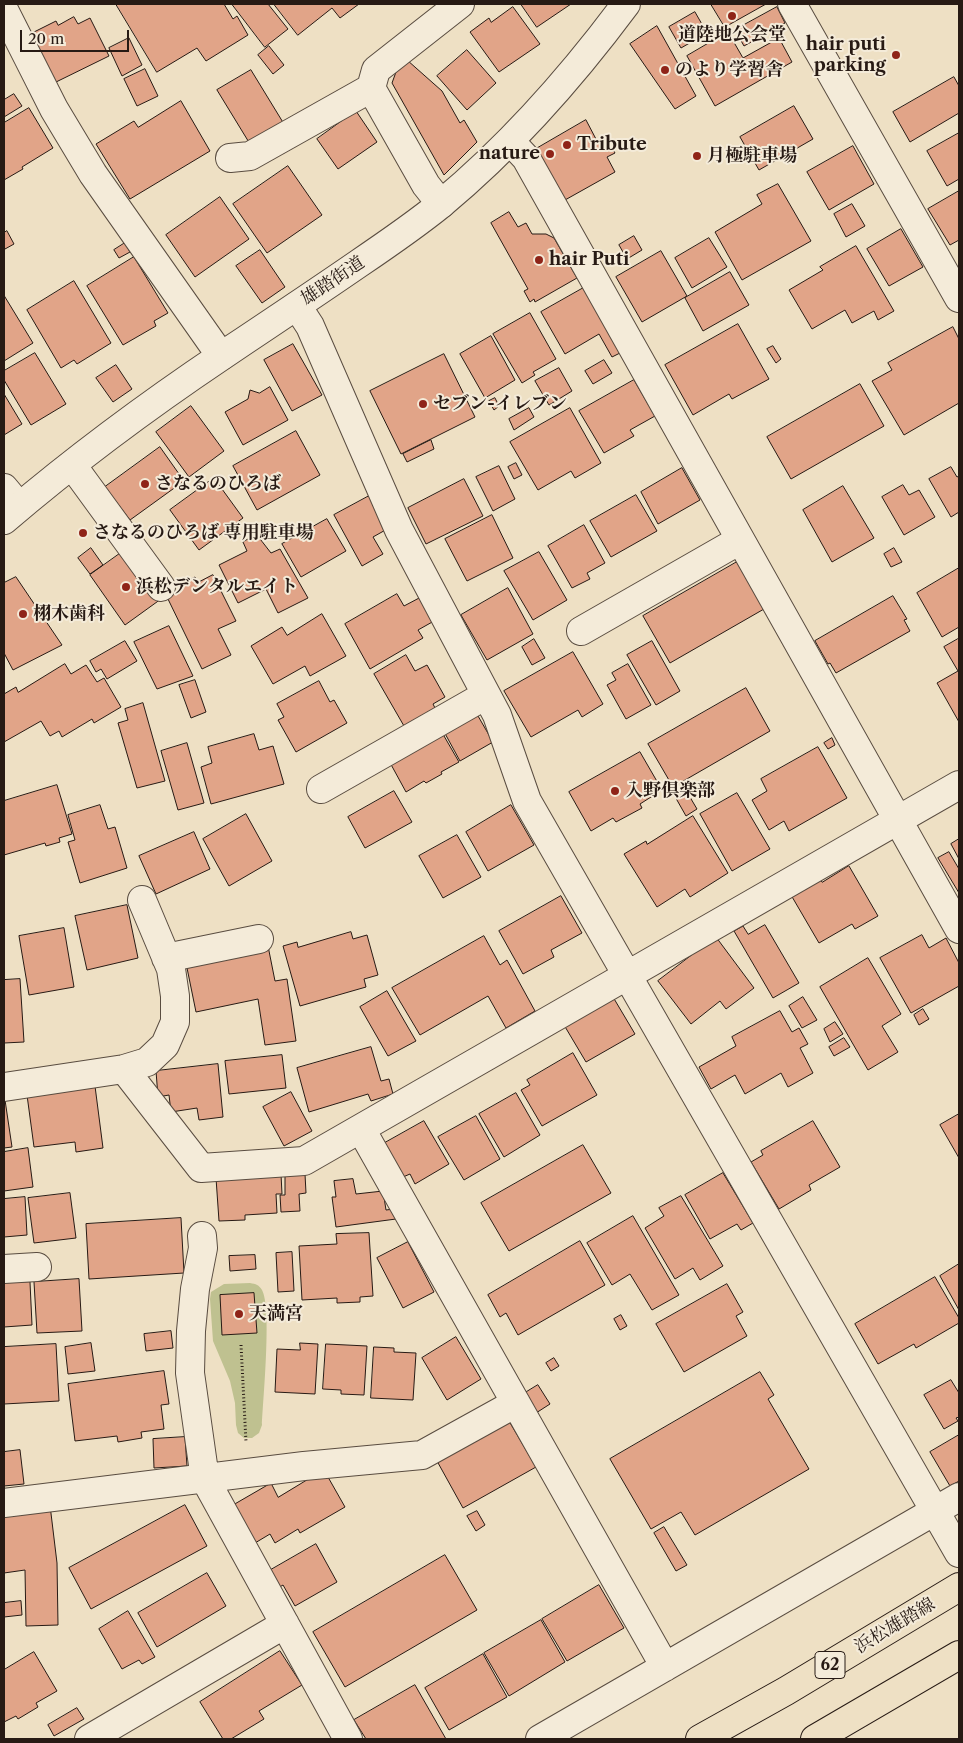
<!DOCTYPE html>
<meta charset="utf-8">
<style>
body{margin:0}
#map{position:relative;width:963px;height:1743px;overflow:hidden;background:#eee0c4;font-family:"Libre Caslon Text",serif}
canvas{display:block}
.frame{position:absolute;inset:0;border:5px solid #271a14;pointer-events:none}
.scale{position:absolute;left:20px;top:30px;width:109px;height:22px;box-sizing:border-box;border:2px solid #271a14;border-top:0;padding-left:6px;font-size:15px;line-height:18px;white-space:nowrap;color:#271a14;-webkit-text-stroke:4px #f4ebd9;paint-order:stroke}
</style>
<div id="map">
<canvas width="963" height="1743"></canvas>
<div class="frame"></div>
<div class="scale">20 m</div>
</div>
<script>
const ctx = document.querySelector('canvas').getContext('2d');
ctx.lineJoin = 'round';
function fillPath(path, color) { ctx.fillStyle = color; ctx.fill(path, 'evenodd'); }
function strokePath(path, color, width, dash) { ctx.strokeStyle = color; ctx.lineWidth = width; ctx.lineCap = dash ? 'butt' : 'round'; ctx.setLineDash(dash || []); ctx.stroke(path); }
function drawText(font, color, halo, rows, align = 'center') {
  ctx.font = font + ' "Libre Caslon Text","Noto Serif JP",serif'; ctx.lineWidth = 4; ctx.setLineDash([]); ctx.textBaseline = 'middle'; ctx.strokeStyle = halo; ctx.fillStyle = color; for (const [text, x, y, turn = 0] of rows) {
    ctx.save(); ctx.translate(x, y); ctx.rotate((+turn || 0) * Math.PI / 180); ctx.textAlign = isNaN(turn) ? turn : align; if (halo) ctx.strokeText(text, 0, 0); ctx.fillText(text, 0, 0); ctx.restore();
  }
}
fillPath(new Path2D(`
 M250 1283C256 1284 259 1285 262 1290 272 1308 263 1400 262 1425L259 1433 252 1438H244L238 1433 236 1425 235 1403 230 1381 213 1341 210 1299 211 1292 224 1284Z`), '#bfc190');
const building = new Path2D(`
 M116 4H224L233 19 237 16 248 35 206 61 197 48 157 72Z
 M232 4H268L288 29 265 47Z
 M274 4H359L340 18 332 8 298 35Z
 M521 4H571L537 27Z
 M711 4H766L725 27Z
 M513 7 540 44 499 72 470 32 489 18 491 22Z
 M777 7 785 23 744 46 735 30Z
 M695 12 707 33 681 48 669 27Z
 M74 17 78 24 90 18 109 56 54 83 30 34 56 21 58 25Z
 M657 26 696 96 675 109 630 44Z
 M728 32 743 58 779 38 792 62 715 106 687 56Z
 M129 38 142 65 122 76 109 48Z
 M269 46 284 65 273 74 258 55Z
 M467 50 496 83 467 110 437 76Z
 M407 60 442 91 460 123 464 120 477 142 444 175 392 83 396 72Z
 M145 69 158 96 137 106 124 79Z
 M251 70 284 124 250 144 217 90Z
 M954 77 959 86V113L910 142 893 112Z
 M14 94 22 106 4 117V100Z
 M181 101 210 151 130 199 96 144 134 121 138 127Z
 M794 106 813 139 759 170 740 137Z
 M29 108 53 148 22 167 23 169 4 180V123Z
 M356 111 377 142 338 169 317 139Z
 M586 120 597 141 605 136 615 153 607 157 615 172 565 200 536 149Z
 M959 133V179L947 186 927 151Z
 M853 146 874 184 829 210 807 172Z
 M288 166 322 215 267 253 233 204Z
 M778 184 811 241 742 280 715 232 762 204 757 195Z
 M959 191V240L950 245 928 209Z
 M220 197 249 239 195 277 166 235Z
 M852 204 865 226 846 237 834 214Z
 M509 212 518 227 526 223 532 234H546L554 238 577 278 535 302 534 299 530 302 524 291 528 289 491 223Z
 M901 229 923 267 889 286 867 249Z
 M7 231 14 244 5 249 4 246V233Z
 M634 236 642 250 627 259 619 245Z
 M709 238 727 267 692 288 675 258Z
 M125 243 130 252 119 258 114 250Z
 M856 246 894 311 878 320 874 311 852 323 845 310 812 329 789 290 823 270 820 267Z
 M260 250 285 287 262 303 236 266Z
 M661 251 687 296 642 322 616 277Z
 M134 257 168 313 154 321 156 326 123 345 87 286Z
 M730 272 749 305 703 331 685 298Z
 M74 281 111 343 77 364 74 360 61 368 27 310Z
 M587 286 624 351 612 357 599 334 565 354 541 312Z
 M5 297 33 343 4 361V298Z
 M530 313 556 359 533 372 535 375 522 383 493 334Z
 M738 324 769 379 732 399 729 394 693 415 665 365Z
 M953 327 959 339V403L904 435 872 381 892 370 888 363Z
 M491 336 515 380 485 398 460 354Z
 M293 344 322 395 292 411 264 360Z
 M773 346 781 359 776 363 767 349Z
 M35 353 66 404 31 425 4 380V371Z
 M444 354 475 417 401 454 370 391Z
 M604 360 612 373 593 384 585 371Z
 M116 365 132 389 113 402 96 378Z
 M559 368 572 391 549 405 535 381Z
 M634 380 655 416 630 430 634 436 604 453 579 411Z
 M860 384 884 426 791 479 767 437Z
 M270 387 288 420 243 445 225 412 248 399 250 390 259 393Z
 M4 394 22 424 4 435Z
 M495 398 499 406 494 410 489 401Z
 M191 406 224 451 189 477 156 432Z
 M529 408 534 417 514 430 509 419Z
 M570 408 601 463 575 478 571 471 538 490 510 442Z
 M296 431 320 475 257 510 233 466Z
 M431 440 434 449 407 462 403 454Z
 M160 447 184 481 130 520 105 487Z
 M516 463 522 475 514 479 508 467Z
 M499 466 515 499 493 511 476 477Z
 M951 467 957 477 959 476V512L951 517 929 479Z
 M682 468 700 500 658 524 641 492Z
 M214 478 243 518 199 550 170 510Z
 M464 479 483 516 426 544 408 508Z
 M903 485 909 495 919 490 935 517 904 535 882 497Z
 M843 486 874 538 832 562 803 510Z
 M371 495 389 528 373 537 383 554 362 566 334 515Z
 M636 495 657 531 611 557 590 521Z
 M492 515 513 558 467 581 445 539Z
 M327 519 346 551 301 577 282 544Z
 M584 525 605 563 587 573 590 579 572 588 548 546Z
 M257 535 271 553 280 549 308 598 278 613 266 589 238 603 219 565 247 551 243 542Z
 M91 548 103 565 90 574 78 558Z
 M894 548 902 562 891 567 884 554Z
 M125 550 161 599 125 625 90 575Z
 M539 552 567 600 533 620 504 571Z
 M737 562 764 609 670 663 643 616Z
 M959 568V627L942 637 917 593Z
 M213 575 236 621 218 629 231 655 202 669 167 597 182 590 180 585 195 577 198 582Z
 M16 577 62 645 13 670 4 653V583Z
 M508 588 533 634 487 660 461 615Z
 M397 594 404 606 421 597 434 621 418 630 423 638 370 669 345 624Z
 M893 596 907 619 904 620 910 631 836 673 830 663 828 664 815 641Z
 M322 614 346 656 310 676 305 666 273 684 251 646 282 627 287 635Z
 M169 626 193 676 157 689 134 642Z
 M534 639 545 658 532 665 522 647Z
 M958 639 959 640V722L937 683 958 671 944 647Z
 M125 641 137 661 107 679 101 669 96 672 90 661Z
 M652 641 680 691 656 705 627 655Z
 M573 652 603 704 582 717 578 710 531 737 504 691Z
 M406 655 415 671 427 665 445 697 433 704 435 708 404 726 374 674Z
 M65 664 71 674 86 665 97 682 104 678 121 707 94 723 92 719 62 737 59 731 50 736 41 721 4 742V694L16 687 18 692Z
 M628 664 651 705 626 719 607 685 616 680 612 673Z
 M195 680 206 712 191 718 179 685Z
 M319 681 330 702 334 700 347 723 296 752 278 720 284 717 277 704Z
 M746 688 770 731 673 787 648 744Z
 M143 703 165 781 137 788 118 723 128 720 125 709Z
 M474 709 493 742 460 761 442 728Z
 M440 729 459 762 441 772 442 774 426 783 424 781 406 792 388 759Z
 M254 734 259 750 273 746 284 784 211 804 201 767 212 763 208 747Z
 M832 738 835 745 828 749 824 743Z
 M187 743 204 803 178 810 161 751Z
 M818 747 847 798 789 831 784 821 769 830 752 800 767 791 761 779Z
 M640 752 662 790 640 804 642 808 616 822 613 818 591 831 569 792Z
 M57 785 72 834 59 838 60 842 46 846 45 843 4 855V801Z
 M684 787 697 809 686 816 673 793Z
 M394 791 412 822 365 848 348 817Z
 M737 793 770 849 732 871 700 814Z
 M100 805 108 829 115 827 127 868 80 883 68 842 75 840 68 815Z
 M511 805 534 845 488 871 466 832Z
 M246 814 272 861 229 886 203 839Z
 M693 816 728 873 690 897 685 889 657 907 624 854 646 841 647 844Z
 M194 832 210 869 156 894 139 856Z
 M457 835 481 877 443 898 419 856Z
 M959 839V859L951 844Z
 M949 852 959 869V893L938 858Z
 M849 866 878 916 855 929 852 924 819 943 791 895 819 878 822 882Z
 M561 896 582 933 551 950 554 957 523 974 499 931Z
 M127 905 138 958 87 970 75 916Z
 M765 925 799 983 773 998 734 931 743 926 748 934Z
 M64 928 74 987 29 995 19 936Z
 M351 932 353 939 367 935 378 975 364 979 366 987 300 1006 283 946 297 942 298 947Z
 M922 935 929 948 946 938 959 963V986L911 1013 880 958Z
 M484 936 500 965 507 960 535 1011 506 1028 488 996 420 1035 392 988Z
 M716 937 754 988 726 1009 720 1001 691 1024 658 981Z
 M268 946 275 981 287 979 296 1041 265 1045 258 999 196 1012 186 963Z
 M868 958 901 1014 882 1026 898 1052 868 1070 820 987Z
 M20 979 24 1042 4 1043V980Z
 M387 991 416 1041 388 1056 360 1007Z
 M613 997 635 1034 586 1062 564 1025Z
 M803 997 817 1020 802 1028 789 1006Z
 M923 1009 929 1019 919 1025 914 1015Z
 M780 1011 792 1032 799 1028 808 1044 800 1048 813 1073 788 1087 781 1073 745 1094 735 1075 711 1089 699 1067 736 1046 732 1037Z
 M835 1022 843 1034 830 1042 824 1029Z
 M844 1038 850 1047 834 1056 829 1047Z
 M371 1047 381 1081 389 1079 393 1094 371 1101 368 1094 309 1112 297 1068Z
 M573 1053 597 1095 542 1126 521 1090 530 1085 527 1080Z
 M282 1055 286 1088 229 1094 225 1061Z
 M218 1064 223 1117 199 1120 197 1108 171 1112 169 1095 158 1097 156 1071Z
 M95 1086 103 1148 76 1152 75 1142 34 1147 27 1095Z
 M291 1092 312 1131 284 1146 263 1107Z
 M516 1093 540 1135 504 1157 479 1114Z
 M4 1100H5L12 1147 4 1148Z
 M959 1114V1158L940 1125Z
 M476 1116 500 1159 464 1180 438 1137Z
 M424 1121 449 1164 415 1184 410 1174 403 1177 383 1144Z
 M813 1121 840 1167 809 1185 811 1190 779 1209 751 1162 763 1155 761 1151Z
 M583 1145 611 1193 509 1251 481 1203Z
 M28 1148 33 1187 4 1191V1152Z
 M723 1173 753 1223 741 1230 737 1224 710 1239 685 1195Z
 M281 1174 282 1194H276L277 1213 245 1215V1220L219 1221 216 1178Z
 M305 1174 306 1193 299 1194 300 1211 281 1212 280 1195H285V1176Z
 M353 1179 356 1194 383 1191 386 1210 394 1209 396 1219 336 1227 332 1197H336L334 1181Z
 M70 1193 76 1238 34 1243 28 1198Z
 M681 1196 723 1266 700 1280 693 1268 675 1279 645 1228 664 1216 659 1208Z
 M25 1197 27 1235 4 1237V1199Z
 M633 1216 679 1295 652 1310 630 1274 612 1285 587 1243Z
 M181 1218 184 1273 89 1279 86 1224Z
 M369 1233 373 1296 360 1297V1302L337 1303V1298L302 1300 299 1246 337 1244 336 1234Z
 M580 1241 605 1285 518 1335 506 1313 500 1317 488 1295Z
 M408 1242 434 1292 403 1308 377 1258Z
 M292 1252 294 1291 278 1292 276 1253Z
 M255 1255 256 1269 230 1271 229 1256Z
 M959 1264V1310L940 1276Z
 M935 1277 959 1318V1323L916 1348 914 1344 878 1364 855 1324Z
 M79 1279 82 1331 37 1333 34 1282Z
 M30 1282 32 1325 4 1327V1283Z
 M727 1284 743 1312 736 1316 747 1336 684 1372 656 1324Z
 M254 1293 257 1333 222 1335 220 1295Z
 M621 1315 627 1326 620 1330 614 1319Z
 M171 1331 173 1348 146 1351 144 1334Z
 M456 1337 481 1379 447 1400 422 1358Z
 M91 1343 95 1371 68 1374 65 1347Z
 M300 1343 318 1344 315 1394 275 1392 277 1349 300 1350Z
 M56 1344 59 1401 4 1404V1347Z
 M326 1344 367 1346 364 1395 341 1394V1390L323 1389Z
 M374 1347 394 1348V1352L416 1353 413 1400 371 1398Z
 M554 1358 559 1366 551 1371 546 1363Z
 M164 1371 169 1404 161 1405 164 1429 141 1432 142 1438 118 1442 117 1436 75 1441 68 1384Z
 M760 1372 774 1395 768 1399 809 1469 695 1535 681 1512 651 1529 610 1459Z
 M951 1380 959 1393V1417L956 1418 958 1421 944 1429 924 1395Z
 M538 1385 550 1404 536 1413 525 1393Z
 M509 1421 536 1467 463 1508 437 1461Z
 M959 1435V1481L950 1486 930 1452Z
 M185 1437 187 1466 154 1468 153 1439Z
 M20 1450 24 1484 4 1486V1452Z
 M324 1470 345 1507 300 1533 298 1529 275 1543 270 1534 255 1543 233 1505 271 1483 278 1497Z
 M50 1505 57 1563 58 1625 26 1626 25 1570 4 1573V1510Z
 M185 1505 207 1546 91 1609 69 1568Z
 M477 1511 485 1525 476 1531 467 1516Z
 M664 1527 687 1565 676 1571 654 1533Z
 M316 1544 337 1582 295 1606 283 1585 278 1588 269 1571Z
 M445 1555 477 1610 345 1687 313 1632Z
 M207 1573 226 1606 157 1647 138 1613Z
 M599 1585 624 1628 567 1661 542 1619Z
 M21 1601 22 1615 4 1617V1603Z
 M128 1611 155 1657 142 1664 139 1660 122 1669 99 1629Z
 M541 1620 565 1662 509 1696 484 1653Z
 M280 1651 302 1685 259 1711 264 1719 231 1739H223L200 1702Z
 M34 1652 57 1691 36 1703 38 1707 18 1719 16 1716 4 1722V1670Z
 M483 1654 507 1697 449 1730 425 1688Z
 M415 1685 446 1739H366L354 1720Z
 M77 1708 84 1719 54 1736 48 1725Z`);
fillPath(building, '#e1a488');
strokePath(building, '#271a14', 1);
const minor = new Path2D(`
 M792 4 959 298
 M4 10 54 109 93 174 221 356
 M510 141 526 158 959 929
 M230 158 250 156 371 88
 M441 204 426 185 371 88 376 70 460 4
 M297 306 310 326 399 530 497 715 527 801 959 1553
 M72 465 161 587
 M4 488 19 506
 M581 631 740 540
 M321 789 486 695
 M166 958 259 939
 M124 1069 201 1168 304 1161 959 785
 M4 1087 124 1069 147 1062 165 1045 175 1022V996L171 969 142 900
 M361 1129 665 1667
 M202 1236 203 1248 195 1289 191 1331 190 1373 205 1479 348 1739
 M4 1269 37 1267
 M4 1503 304 1466 422 1455 516 1403
 M89 1739 285 1624
 M540 1739 959 1497`);
const tertiary = new Path2D(`
 M4 520C73 461 147 406 223 355 268 325 313 295 358 264 386 245 414 226 441 204 512 145 571 78 626 4`);
const primary = new Path2D(`
 M700 1739 786 1691 959 1587
 M815 1739 959 1655`);
strokePath(minor, '#594c40', 30);
strokePath(tertiary, '#594c40', 30);
strokePath(primary, '#271a14', 30);
strokePath(new Path2D(`
 M241 1345 246 1442`), '#271a14', 3, [1, 2.5]);
strokePath(minor, '#f4ebd9', 28);
strokePath(tertiary, '#f4ebd9', 28);
strokePath(primary, '#eee0c4', 28);
for (const [x, y, r, color] of [
 [732,16,5,"#8f2418"],
 [896,55,5,"#8f2418"],
 [665,70,5,"#8f2418"],
 [567,145,5,"#8f2418"],
 [550,154,5,"#8f2418"],
 [697,156,5,"#8f2418"],
 [539,260,5,"#8f2418"],
 [423,404,5,"#8f2418"],
 [145,484,5,"#8f2418"],
 [83,533,5,"#8f2418"],
 [126,587,5,"#8f2418"],
 [23,614,5,"#8f2418"],
 [615,791,5,"#8f2418"],
 [239,1314,5,"#8f2418"]
]) { const dot = new Path2D(); dot.arc(x, y, r, 0, 2 * Math.PI); ctx.fillStyle = color; ctx.fill(dot); strokePath(dot, '#f4ebd9', 2); }
for (const [x, y, w] of [
 [830,1665,30]
]) { const box = new Path2D(); box.roundRect(x - w / 2, y - 13.5, w, 27, 4); ctx.fillStyle = '#f4ebd9'; ctx.fill(box); strokePath(box, '#271a14', 1); }
drawText('bold 16px', '#271a14', null, [
 ["62",830,1665]
]);
drawText('bold 18px', '#271a14', '#f4ebd9', [
 ["道陸地公会堂",732,35,"center"],
 ["hair puti",886,45,"right"],
 ["parking",886,66,"right"],
 ["のより学習舎",675,70],
 ["Tribute",577,145],
 ["nature",540,154,"right"],
 ["月極駐車場",707,156],
 ["hair Puti",549,260],
 ["セブン-イレブン",433,404],
 ["さなるのひろば",155,484],
 ["さなるのひろば 専用駐車場",93,533],
 ["浜松デンタルエイト",136,587],
 ["栩木歯科",33,614],
 ["入野倶楽部",625,791],
 ["天満宮",249,1314]
], 'left');
drawText('18px', '#271a14', '#f4ebd9', [
 ["雄踏街道",333,281,-34],
 ["浜松雄踏線",895,1626,-31]
]);
</script>
